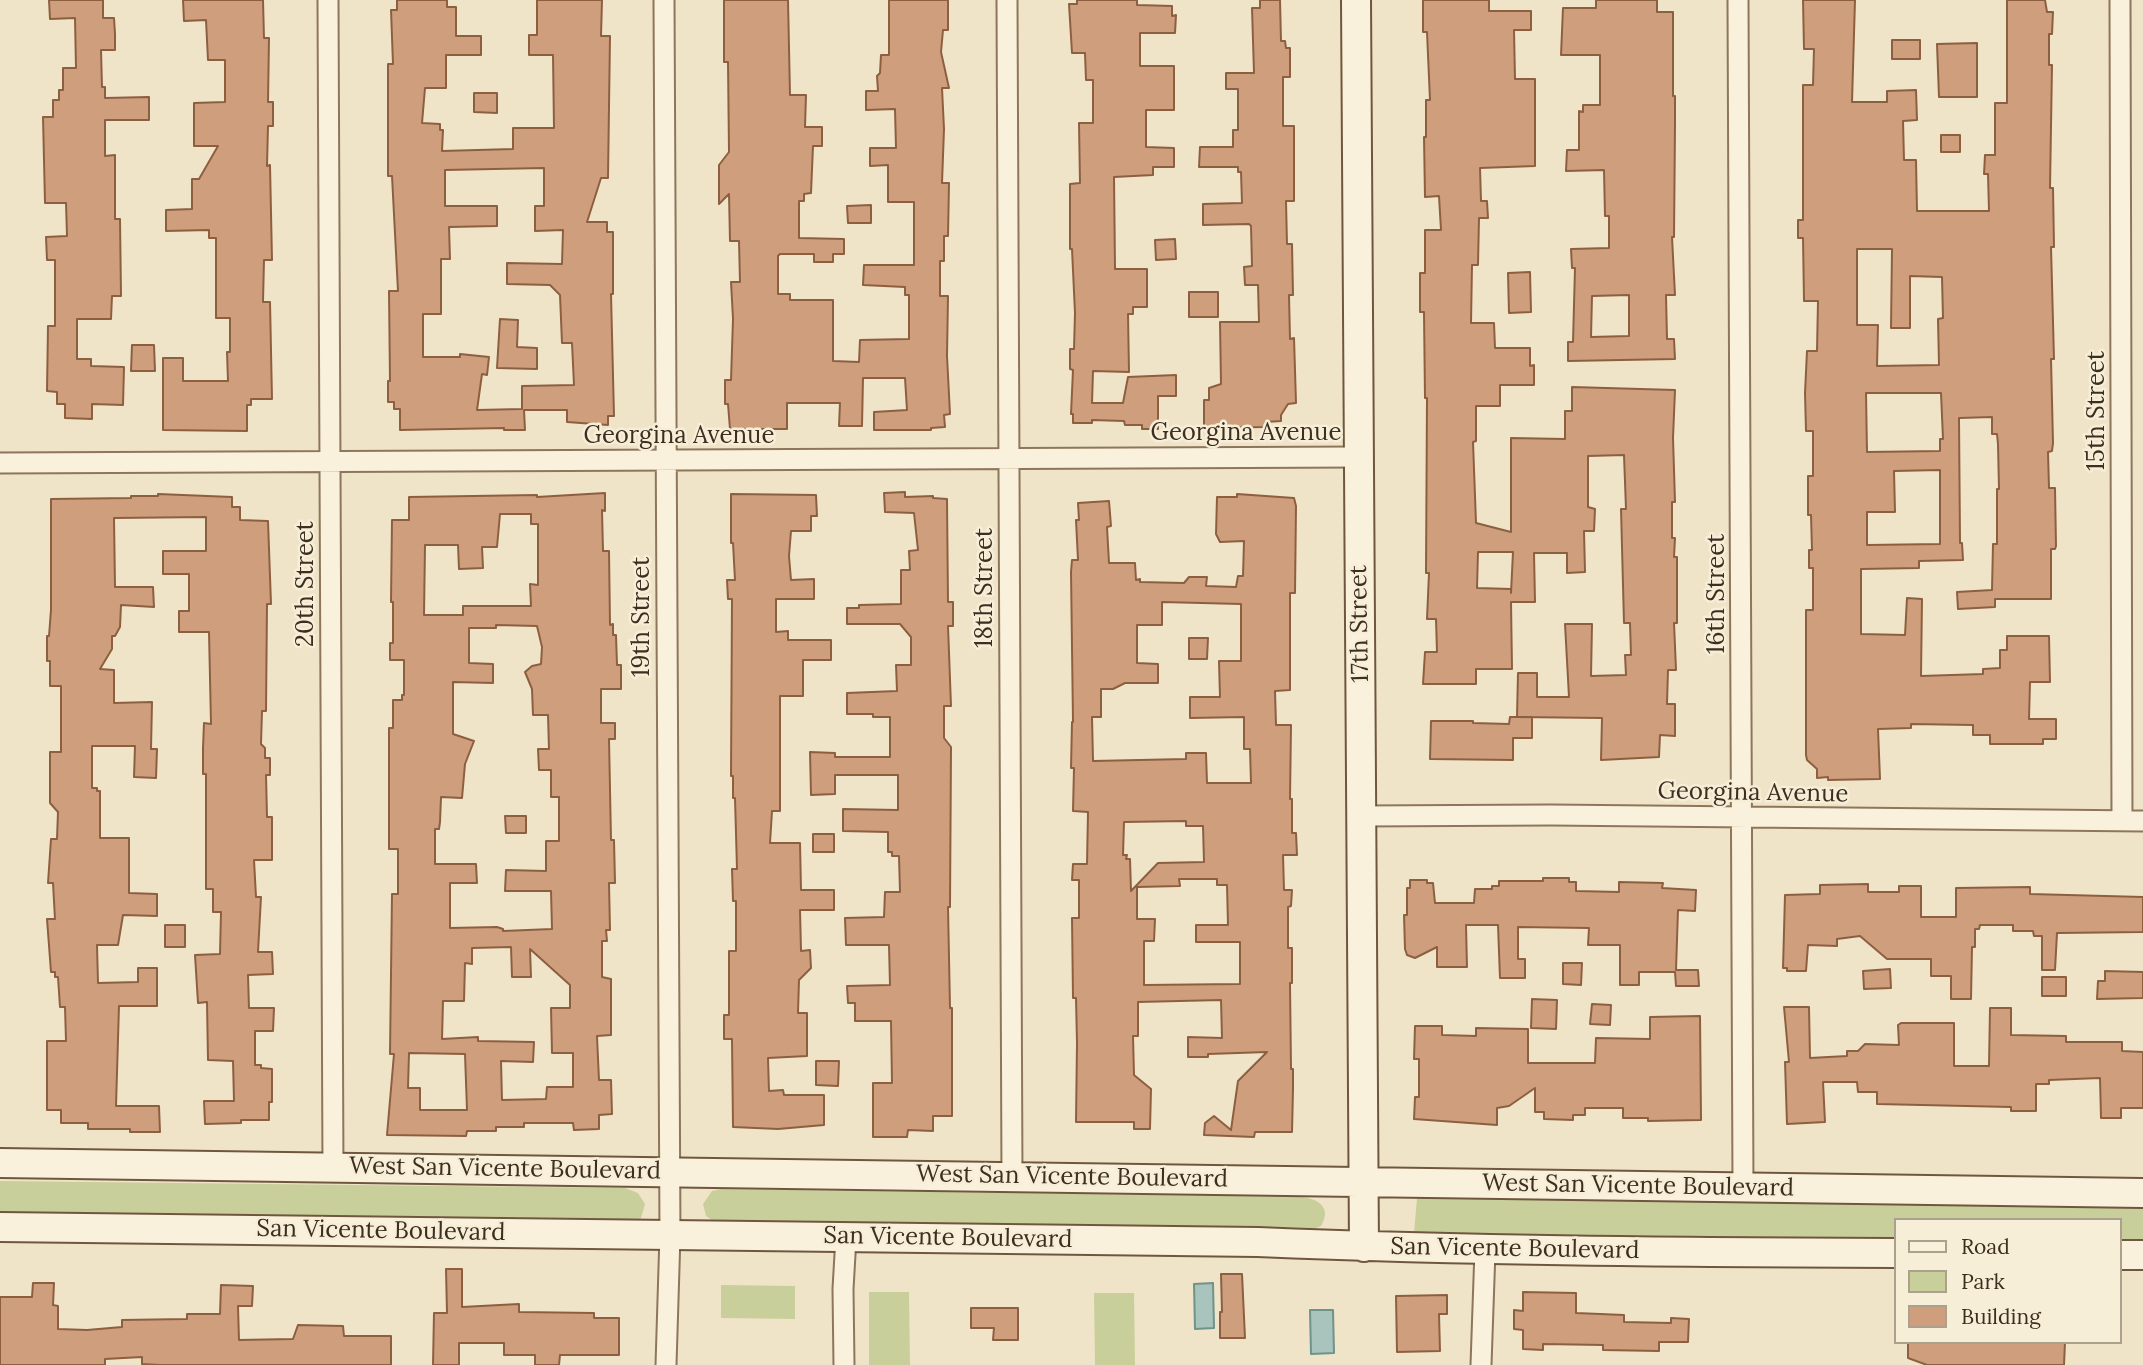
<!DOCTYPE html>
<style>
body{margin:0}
#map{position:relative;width:2143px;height:1365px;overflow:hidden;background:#f0e4c8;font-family:Lora,serif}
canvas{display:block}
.legend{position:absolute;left:1894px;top:1218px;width:228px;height:126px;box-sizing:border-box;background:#f7eed8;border:2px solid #ada18e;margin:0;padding:9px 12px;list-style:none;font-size:21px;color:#3d2e20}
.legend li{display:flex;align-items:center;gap:14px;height:35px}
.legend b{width:35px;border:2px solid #ada18e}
</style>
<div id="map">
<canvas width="2143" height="1365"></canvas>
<ul class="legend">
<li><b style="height:9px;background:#faf1dc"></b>Road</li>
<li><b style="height:19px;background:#c9cf9b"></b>Park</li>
<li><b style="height:19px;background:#cf9f7d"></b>Building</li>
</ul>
</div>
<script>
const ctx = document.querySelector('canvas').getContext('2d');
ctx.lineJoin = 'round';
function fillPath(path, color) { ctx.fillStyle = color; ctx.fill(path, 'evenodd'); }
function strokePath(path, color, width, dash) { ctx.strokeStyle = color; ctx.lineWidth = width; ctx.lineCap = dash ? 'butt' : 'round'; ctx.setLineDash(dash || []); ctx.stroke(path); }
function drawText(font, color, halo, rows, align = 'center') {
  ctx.font = font + ' Lora,serif'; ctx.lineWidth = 5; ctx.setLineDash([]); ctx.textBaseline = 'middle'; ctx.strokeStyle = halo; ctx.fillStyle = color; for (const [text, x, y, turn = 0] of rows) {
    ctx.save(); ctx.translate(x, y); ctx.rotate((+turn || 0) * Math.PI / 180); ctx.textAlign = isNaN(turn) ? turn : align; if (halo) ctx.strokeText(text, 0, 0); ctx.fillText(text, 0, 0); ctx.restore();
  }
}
fillPath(new Path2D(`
 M0 1181 625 1188 638 1193 645 1204 641 1218 634 1222 0 1216Z
 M721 1189 1302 1197C1319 1199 1332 1208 1321 1226L1308 1232 716 1223 706 1216 703 1204 712 1191Z
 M1417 1198 2143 1207V1243L2120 1242V1220H1896V1240L1419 1234 1414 1233Z
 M721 1285 795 1286V1319L721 1318Z
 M869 1292H909L910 1365H869Z
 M1094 1293H1134L1135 1365H1095Z`), '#c9cf9b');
const water = new Path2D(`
 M1213 1283 1214 1328 1195 1329 1194 1284Z
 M1310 1310H1333L1334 1353 1311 1354Z`);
fillPath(water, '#a9c4bc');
strokePath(water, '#6f938a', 2);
const building = new Path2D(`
 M49 0H103V18H114L115 34V50H101L102 87H105V98L149 97V120H105V156L115 155V219H120L121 296H112L111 319H77V359H91V366L124 367 123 405 92 404V419L65 418V404H57V392L47 391 48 326H55V260H47L46 237 67 236 66 203H45L43 117H53V100H59V90H63V68H76L75 18 50 19Z
 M183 0H263L264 38H269L268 102H273V126H268L267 166 270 165 272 260H264L263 302H270L272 399H251V405H247V431L163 430V358H183V381H228L227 352H230V318H216V238H209V230L166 231V210L192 209V179H199L218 146H194V103L225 102V60H208L206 20 184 21Z
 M397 0H447V7H456V36H481V55H446V88H425L422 123 440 124V130H443L442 151 513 149V128H554L553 55H529V35H537V0H602L601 36H610L608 178H601L587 222H607V232H613V294H611L614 416H608V425L567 422V410H524L525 430H504V428L400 430V409H394V402H388V381H390L389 291H398L392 176H388V64H393L391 10H397ZM544 168V206H535V231L563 230 562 264 507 263V284L550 285 560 295 562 343H572L574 385 522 386V409L477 410 482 374 487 375 489 357 460 354V357H423V314H441V259H450L449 227 497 226V206H445V170Z
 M724 0H788L790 95H806L805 127H822V146H813L811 193 804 194V201H799V238L844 239V254H833V262H814V254H780L778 256V294H790V300H833V361L859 362 860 340 909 339V295H905V287L863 285 864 265H914V202H888V165L870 166V148H896L895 109 866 110V91H878L877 76 880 73 881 55H889V0H948V30H943L941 52 949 88H942L944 129 942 183H949L948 236H944V261H940V296H948L947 356 950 414 944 415 945 427 931 428V430H874V412L907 410 905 378H863L862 426H839L840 403H787V429H730L728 404H725V380H731L733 319 731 282H740L739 241H730L729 194 719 204V165L729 152 728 62H724Z
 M1077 0H1137V5L1172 6V16L1176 15 1175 33H1140V66H1174V110H1146V147L1174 148V167H1153V175L1114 177 1115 269H1147V307H1133V314H1128L1129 372 1093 371 1092 403H1123L1128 377 1176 375V396H1158V429H1142V425H1125L1124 421 1092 420V423H1073V414H1071L1073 370 1070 369V349H1074L1075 313 1072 249H1070V184L1080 183 1079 123H1093V80H1086L1085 53H1072L1069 4H1077Z
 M1260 0H1280L1281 41H1285L1286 48H1290V77H1283V126H1294V201H1286L1287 244H1292L1293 295H1289L1290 339 1294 338 1296 403 1288 404 1281 415V421L1265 422V427L1204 428V400H1209V388L1221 384 1220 322H1259L1258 285H1245L1244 267 1252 266 1251 226 1249 224 1203 225V204L1242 203 1241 172H1238V167H1199L1200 147H1233V130H1238V89H1226V73H1254L1252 8H1260Z
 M1423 0H1489V11H1531V30H1514L1515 79H1535V166L1480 168 1481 201H1487L1488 218H1479L1478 265H1472L1471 323H1494L1495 348H1530V366L1534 365V385H1500V406H1476V441L1473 442 1476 523 1511 532V438L1565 439V411H1572V387L1675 390 1673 438 1675 502H1672V538H1675L1674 557H1677V623H1674L1676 670H1668L1667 704H1675V736L1660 735 1659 757 1601 760 1602 718 1517 717 1518 673H1537V697H1569L1565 624H1592L1591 676 1626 675 1625 655H1631L1630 623H1624L1621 509H1626L1624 455 1588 456V507L1595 509 1594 531H1584L1585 572 1567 573V553H1534L1535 602H1511L1512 669H1476V684H1423L1425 652H1437L1436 619H1427L1429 573H1426L1427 398H1425L1424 312H1420V273H1425V230H1441L1439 196 1425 197 1424 137H1426V100H1430L1427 32H1423ZM1478 552H1513L1511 593V589L1477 588Z
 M1596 0H1657V12H1673V96H1675V124L1674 237H1672L1675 295H1666L1667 339H1674L1675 359 1568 361V342H1573L1575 268H1572L1571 249 1609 248V216H1605L1604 170 1566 171 1567 150H1579V111L1583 112V105H1600V55H1561L1563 8H1596ZM1629 295V336L1591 337 1592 296Z
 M1803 0H1855L1852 102H1887V91L1916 90 1917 120 1903 121 1904 160H1916L1917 211H1989L1988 174H1984L1985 155H1995V103H2007V0H2045L2047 12H2053L2052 34H2049V65H2052L2050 188H2053L2054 247H2051L2054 359H2051L2053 443 2052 451 2048 452 2049 488H2055L2056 546 2055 549H2051V599H1995V607L1958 609 1957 592 1992 590 1993 544H1997V489H1999L1998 444 1997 434H1992V417L1959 418 1960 543H1962L1963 560 1919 561V568L1861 569V634L1905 635 1907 598 1922 599 1921 676 1983 674V669L2000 668V650H2007V636H2049L2050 682H2030L2029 719H2056V739H2043V744H1990V735H1973V725L1911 724V728L1878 729 1880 779 1828 780V777L1817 778V769L1807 760 1806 755V610H1813V568H1809V550H1812L1811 515H1808V476H1813V431H1806L1805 393 1807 351H1817L1818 301H1804L1803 238H1798V220H1803V85H1813L1814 49H1804ZM1857 249H1892L1891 328H1910V276L1942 277 1943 318 1938 319 1939 365 1877 366 1878 325H1857ZM1866 393H1941L1943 439H1940V451L1867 452ZM1940 470V544L1867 545V512H1895L1894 471Z
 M1892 40H1920V59H1892Z
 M1977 43V97H1939L1937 44Z
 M474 93H497V113L474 112Z
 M1941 135H1960V152H1941Z
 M871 205V223H848L847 206Z
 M1175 239 1176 259 1156 260 1155 240Z
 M1530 272 1531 312 1509 313 1508 273Z
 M1189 292H1218V317H1189Z
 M500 319 518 320 517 347 537 348V369L497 368Z
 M132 345H154L155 371H131Z
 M905 492V497L933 496V498L947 499 948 602H953V626H948L951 706H944V738L951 747 950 907H948L950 1008H952V1116H933V1131L908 1130 907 1137H873V1083H892L891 1021H855V1003H848L847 986 890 985 889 945H846L845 918 884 917 885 892H900L899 856H892V852H888V832L843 831V809L898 810V775H835V794L811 795 810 752 835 753V757H890V717H873V714H847V693L897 691 896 665H911V637L900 624H847V608H859V605L901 604V570H910L909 551 918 550 914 513 885 512 884 493Z
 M605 493V511L602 510 603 551H609L610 625 613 624V635H616L617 665H621V689H601V723H615V739H609L611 840H614L615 883H609L610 930H606L607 941H602V977L611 979V1035L597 1036 599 1080H611L612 1114 599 1115V1129L574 1130 573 1123H524V1127H496V1131H467L466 1136 387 1135 394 1054H390L392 894H398V849H389V728H393V700H402V695H404V660H390V643H393V602H391L392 520H409V497L537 495V497ZM500 514H531V524H538V585L530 584 531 606H463V615H424L425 545H458L459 569 483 568 482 547H497ZM496 625 537 626 542 647 541 664 532 666 525 672 532 689 533 715H548L549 749H538L539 770H551V797H559V841H546V871L506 870 505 891H551L552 929 503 931V929L497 927 450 928V883H477L476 864H435V829H439L440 822 441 797 462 798 465 764 474 741 453 734V682L493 683V664L469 663V628H496ZM511 947 512 977H531L530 949 570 985V1008H551L552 1053H573V1087H547L546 1099 502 1100 501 1061 533 1062 534 1042 478 1041V1037L442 1039 443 1001H464L465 963 472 964V948ZM409 1053 465 1054 467 1110H420V1088H408Z
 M158 494 232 497V507H240V520L268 521 271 604H267L266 711H262L261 744 265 748V758H270V775H266L267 817H272V860H254L256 897H261L258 952H272L273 974 248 975 249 1008H274L273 1031H255V1065H261V1068L272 1069V1102H269V1120H241V1123L205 1124 204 1101H234L233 1061 208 1060 207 1002 198 1003 195 955 220 954 221 912H213V889H206V774H203V748L204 723 211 724 209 632H179V611H189V574H163V551H206V517L114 518 115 587H153L154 607 121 605 120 627 115 636H112V649L100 669 114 670V703L152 702 151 749H157L156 778 134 777 135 746H92V788H97V791H100V838H129V893L157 894V916L123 915 118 945H97L98 983 138 982V968H157V1006H119L116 1106H159L160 1132H130V1129H88V1123H61V1110H47V1041H66L65 1007H60L58 977H55V972H51L47 919H55L53 883H48L51 839H57L58 812 50 803V752H61V686H50V661H47V636H49L51 610V499L131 498V496H158Z
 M731 494 816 495 817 516H811V531H791L789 556 791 580 814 579V599H776V632L788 631V640H831V660H803V696H780V811H772L770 843H800L801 890H834V910H800L801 951 810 950 811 968 799 980 798 1013H807V1056L768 1058 769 1091 783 1090 784 1095H824V1125L778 1129 733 1127 732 1039H724V1015H729V951H736V901H733L732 869H737L735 798H733V776H731L732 599H728L727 580H735L733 543H731Z
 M1237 494 1294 498 1296 506 1295 593H1290V690L1275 691 1276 725H1291L1290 799H1292V833H1296L1297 855H1283L1284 890H1292L1291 906 1288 907V948H1292V983H1290L1291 1069H1293V1089L1292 1132H1255L1254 1137 1204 1135 1205 1123 1214 1116 1231 1130 1238 1081 1267 1052 1208 1054V1057H1188V1037L1222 1038 1221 1000 1138 1002V1036H1133L1134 1075 1151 1089 1150 1129H1134V1122H1076L1077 1043 1076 998H1073L1072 918H1079V880H1072L1073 864H1087L1088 812 1073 811 1074 768H1071L1072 722H1073L1071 572 1072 560H1078L1076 520H1079L1078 503 1109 501 1111 526 1107 527 1109 563H1135L1136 580 1140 579V582L1184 583 1189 577H1207L1206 586 1236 587 1238 576H1243L1244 541 1220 542 1216 534 1217 497H1237ZM1162 602 1241 604V661H1219L1220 697H1190V718L1244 717V749H1250L1251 783H1207L1206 753H1186V759L1093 761 1092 717H1101V689H1113L1125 683H1158V664L1137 663V625H1162ZM1186 821V826H1203L1204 862 1158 863 1131 891 1130 859H1126L1127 855H1123L1124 822ZM1179 879H1217V885H1227L1228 925H1196V942H1240V984L1144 985V941H1154L1155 919H1137V887L1180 886Z
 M1189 638H1208L1207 659H1189Z
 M1510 717H1532V738H1513V760L1430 759 1431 721H1473V723L1509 724Z
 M505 816H526V833H506Z
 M813 834H834V852H813Z
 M1543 878H1569V882H1576V891L1619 892V882L1663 883 1662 888 1696 890 1695 911 1678 910 1676 970H1698L1699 986H1676L1675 972H1639V985H1620V945H1588L1589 928 1518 927V959H1525V978H1500L1498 925H1466L1467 967H1437V947L1415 958 1407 955 1405 949 1404 915H1407V888H1410V880H1427V883H1433L1435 903H1474L1475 889H1492V886H1499V881H1543Z
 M1868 884V892H1899V886H1921V917H1956V888L2030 887V894L2143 897V932L2057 933 2055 970H2042V936H2034L2033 931H2013V925H1980L1979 929H1975V947H1972L1971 999H1951V976H1931V959H1887L1860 936 1837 939V946L1808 945 1806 971H1787V968H1783L1785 895 1820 894V885Z
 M165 925H185V947H165Z
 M1563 963H1582L1581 985 1563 984Z
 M1890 969 1891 988 1864 989 1863 971Z
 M2105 971 2143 972V998L2097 999 2098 981H2105Z
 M2042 977H2066V996H2042Z
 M1532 999 1557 1000 1556 1029 1531 1028Z
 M1592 1004 1611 1005 1610 1025 1590 1024Z
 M1784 1007H1809L1810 1058 1847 1056V1051H1858L1865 1044 1899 1045 1898 1025 1901 1023H1954V1066H1989L1990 1008H2011V1035L2066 1036V1042H2122V1051L2143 1052V1108H2121V1118H2101L2100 1078 2049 1080V1084H2036V1111H2011V1107L1877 1104V1092H1858L1857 1082H1823L1825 1122 1787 1124 1785 1062H1789Z
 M1700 1016 1701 1120 1648 1121V1118H1623V1108H1585V1115H1573V1120L1544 1119V1112H1535V1088L1509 1106 1497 1108V1125L1414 1119 1415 1097H1419V1059H1414L1415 1026H1442V1035L1476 1036V1028L1528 1029V1063H1595L1596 1038 1650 1039V1017Z
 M816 1061H839L838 1086 816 1085Z
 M446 1269H462V1307L519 1304V1312L594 1313V1318H619V1355H560L559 1365H535V1355H504V1343H459V1365H433L434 1313H447Z
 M1221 1274H1242L1245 1338H1220V1312H1222Z
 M33 1283H54L53 1305 58 1306V1329L87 1330 122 1327V1320L187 1319V1314H220L221 1285 253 1286 252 1306H238L239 1340 293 1339 298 1325 343 1326 344 1336H391V1365H160L142 1364V1357L105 1359V1365H0V1297H32Z
 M1523 1292 1576 1293V1313L1624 1315V1322L1671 1323V1318L1689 1319 1688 1342H1659V1351L1603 1350V1345L1543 1344V1350L1523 1349V1330L1514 1329V1310L1523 1311Z
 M1447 1295V1314H1439L1440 1351 1397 1352 1396 1296Z
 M971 1308H1018V1340H993L994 1328H971Z
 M1908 1342H2065L2064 1365H1927L1908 1358Z`);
fillPath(building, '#cf9f7d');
strokePath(building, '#8d5f41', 2);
const street = new Path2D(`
 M328 0 333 1167
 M664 0 670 1235 666 1365
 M1007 0 1012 1175
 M1738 0 1743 1187
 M2120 0 2122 821
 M0 463 1358 457
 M1362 816 1551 815 2143 821
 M844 1365 843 1289 846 1237
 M1481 1365 1485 1250`);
const secondary = new Path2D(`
 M1356 0 1364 1247
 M0 1163 2143 1193
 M0 1227 1258 1242C1471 1251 1683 1252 1896 1253
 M2120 1255H2143`);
strokePath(street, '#8d765c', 23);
strokePath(secondary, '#6f573f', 32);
strokePath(street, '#faf1dc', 19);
strokePath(secondary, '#faf1dc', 28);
drawText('24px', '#3d2e20', '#f7eed8', [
 ["15th Street",2097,411,-90],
 ["Georgina Avenue",1246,433],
 ["Georgina Avenue",679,436],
 ["20th Street",306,584,-90],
 ["18th Street",985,588,-90],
 ["16th Street",1717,594,-90],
 ["19th Street",642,617,-90],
 ["17th Street",1360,624,-91],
 ["Georgina Avenue",1753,793,1],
 ["West San Vicente Boulevard",505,1169,1],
 ["West San Vicente Boulevard",1072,1177,1],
 ["West San Vicente Boulevard",1638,1186,1],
 ["San Vicente Boulevard",381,1231,1],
 ["San Vicente Boulevard",948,1238,1],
 ["San Vicente Boulevard",1515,1249,1]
]);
</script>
